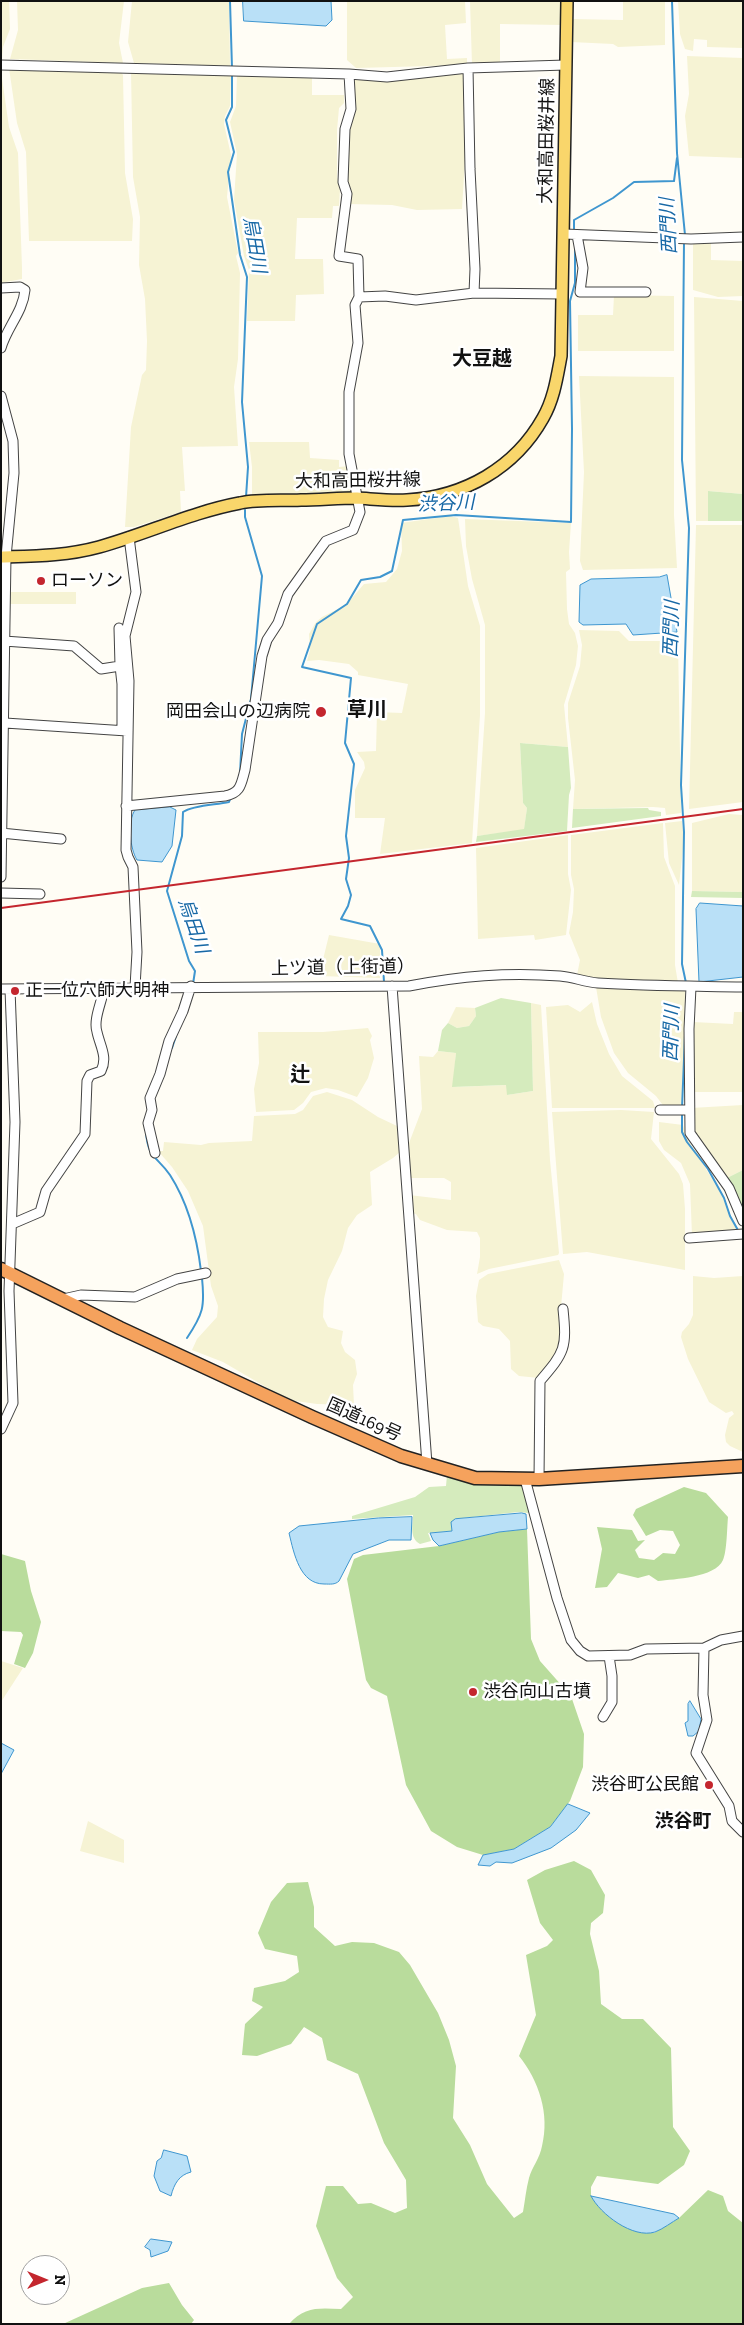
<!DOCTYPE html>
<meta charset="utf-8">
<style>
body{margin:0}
#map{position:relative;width:744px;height:2325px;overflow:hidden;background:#fffdf5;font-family:"Zilla Slab",serif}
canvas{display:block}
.frame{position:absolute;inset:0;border:2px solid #111;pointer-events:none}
.north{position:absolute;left:20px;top:2255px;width:50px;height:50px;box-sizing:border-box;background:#fff;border:1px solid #a0a0a0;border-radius:50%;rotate:90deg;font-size:14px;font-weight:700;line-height:20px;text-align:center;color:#111}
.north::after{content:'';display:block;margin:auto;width:18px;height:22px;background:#c4262e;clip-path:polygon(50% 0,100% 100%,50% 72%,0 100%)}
</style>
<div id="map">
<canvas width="744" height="2325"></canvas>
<div class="frame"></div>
<div class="north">N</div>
</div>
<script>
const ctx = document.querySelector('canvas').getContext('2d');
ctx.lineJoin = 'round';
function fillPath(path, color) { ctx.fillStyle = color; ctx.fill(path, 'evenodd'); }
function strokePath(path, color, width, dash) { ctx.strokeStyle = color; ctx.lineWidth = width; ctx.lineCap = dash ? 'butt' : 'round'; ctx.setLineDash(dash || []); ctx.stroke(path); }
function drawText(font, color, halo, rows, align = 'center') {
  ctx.font = font + ' "Zilla Slab","Noto Sans JP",serif'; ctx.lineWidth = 5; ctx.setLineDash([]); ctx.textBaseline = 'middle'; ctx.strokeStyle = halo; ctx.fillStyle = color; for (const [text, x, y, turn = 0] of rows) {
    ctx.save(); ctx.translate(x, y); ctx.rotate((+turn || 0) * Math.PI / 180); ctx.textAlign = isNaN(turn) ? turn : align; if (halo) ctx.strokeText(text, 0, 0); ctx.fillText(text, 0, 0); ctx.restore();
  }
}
fillPath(new Path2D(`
 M1 1H9L10 29 3 47 2 59Z
 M17 1H124L119 43 123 63 10 59 18 30Z
 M132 1H229L230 66 134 63 128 42Z
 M347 1H465L466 23 445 25 447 59 467 58V65L356 68 347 60Z
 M470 1H562V25L500 24V64L472 65Z
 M623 1H665V45L618 47 613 44 571 42V19L623 20Z
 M678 1H743V48L707 47V40L694 39 693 51 685 49 680 34Z
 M687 56 743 58V158L689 156 685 116 689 94Z
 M9 68 121 72 123 75 125 173 133 219 132 241H29L26 152 17 123Z
 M1 71 9 127 18 153 22 268V279L1 283Z
 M131 72 231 75 230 106 225 116 224 124 231 155 227 197 238 253 236 256 240 273 238 359 234 387 238 446 182 447 185 491H180L181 512 134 527H125L131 427 142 375 146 370 147 341 145 299 139 265 140 217 133 177Z
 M463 74 466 142 462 209 417 210 392 205 348 204 350 188 347 178V146L354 78Z
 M237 75 312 77V95H344V103L339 108 337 130V177L340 189 339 206H333L332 218H297L295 259H323L324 294 296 295 295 321H247L249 270 244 256 234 200 237 154 230 122 236 106Z
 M693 243H711V260L743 261V296L718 297 693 290Z
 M614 295 674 296V351H578V315H613Z
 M694 297 743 301V494L708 491V521H696Z
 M579 376 674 377V515L677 568 583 570 580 561 584 472Z
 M249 442H309L310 458 339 460V467L349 466 353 491 350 494 252 495V467Z
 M450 516 458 518 468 586 480 626V715L472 843 380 854 385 818H355V790L365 768 364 762 357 752 376 751 377 712 402 713 408 684 358 675V672L349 664 319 660 307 661 310 650 309 634 316 622 322 617 346 605 364 584 386 582 397 569 402 551 401 523Z
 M465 519 571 523 569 552 570 569 566 572 567 609 569 624 575 633 578 646 576 665 564 705 568 747 520 743 523 803 527 808 524 830 477 836 485 713V625L472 579 466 546Z
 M696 525H743V802L689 809Z
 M10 592H76V604H10Z
 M579 630 619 631 629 641H678L681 813 666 815 665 808 653 807 573 809 575 780 568 718V703L580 666 582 645Z
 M729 814 743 815V892L692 891V823Z
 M682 821 684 840 679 885 669 863 665 823Z
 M663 823 664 857 675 886V965L678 983 610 980 577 975 580 960 569 933 573 912 574 889 571 875V835Z
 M568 835V874L571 890 566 935 535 940 534 935 478 939 476 848Z
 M329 935 380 944V978L319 976Z
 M596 987 685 991 683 1109 665 1108 656 1096 628 1073 614 1053 601 1017Z
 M592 1002 597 1024 609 1054 622 1076 653 1101 655 1108H552L546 1007 568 1005 580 1012Z
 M531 1003 541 1005 550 1160 559 1253 558 1255 489 1269 477 1274 480 1257V1238L477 1232 447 1230 420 1220 416 1214 411 1213 409 1195 451 1200V1182L444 1178H408L406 1151 422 1109 419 1056 433 1057 438 1051 456 1053 453 1087 507 1085V1095L533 1091Z
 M456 1007 475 1008 476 1016 469 1026 457 1028 448 1023Z
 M734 1012H743V1092H691L693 1022 733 1024Z
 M368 1028 372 1036 370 1040 374 1058 368 1078 357 1097 338 1090 326 1088 311 1092 303 1103 294 1110 256 1112 254 1089 259 1063 258 1032H323Z
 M327 1092 352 1100 378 1117 397 1126 400 1149V1152L393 1158 370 1172 372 1205 357 1215 348 1228 342 1251 328 1280 324 1299 323 1317 328 1327 343 1331 341 1343 345 1352 355 1360 357 1374 353 1385 354 1405 317 1404 296 1401 278 1394 223 1362 192 1350 197 1339 217 1317 218 1306 211 1286 203 1226 188 1191 172 1167 158 1151H163L164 1142 201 1145 209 1143 252 1141 254 1116 295 1114 303 1110 313 1096Z
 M743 1105V1170L725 1179 695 1133 691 1108Z
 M621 1110 654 1112 651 1139 679 1174 683 1184 685 1209V1270L587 1252 563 1254 552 1112Z
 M659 1122 683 1125 687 1138 720 1192 738 1232 692 1236 690 1184 681 1163 664 1150 659 1141Z
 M559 1260 564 1274 560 1318 561 1345 559 1354 539 1378 519 1376 511 1369 510 1341 499 1329 483 1326 478 1322 476 1296 479 1280 488 1274Z
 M693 1276 714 1278 743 1276V1452L730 1446 726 1442 725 1435 729 1418 734 1414 732 1411 726 1413 709 1402 688 1359 681 1337 682 1332 689 1324 693 1315Z
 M1 1661 23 1668 1 1702Z
 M88 1821 124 1840V1863L80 1851Z`), '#f6f3d4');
fillPath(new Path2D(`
 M708 491 743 494V521H708Z
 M520 743 568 747 571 788 569 795 567 831 476 842 477 836 524 829 527 808 523 803Z
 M648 808 649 810 661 812V816L572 828 573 809Z
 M692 891 743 892V898L691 897Z
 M501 998 531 1003 533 1091 507 1095 506 1085 452 1087 456 1053 438 1051 442 1030 448 1023 457 1028 469 1026 476 1016 475 1008Z
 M743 1170V1205L739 1206 725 1179Z
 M447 1475 524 1482 529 1513 518 1512 455 1519 452 1531 428 1533 431 1541 420 1544C409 1538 413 1525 413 1515L352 1519V1516L415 1497 429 1487 446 1486Z`), '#d5ebbd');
fillPath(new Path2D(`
 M684 1487 706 1493 728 1517C727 1528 727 1551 723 1560 715 1578 674 1579 658 1581L649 1575 638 1578 618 1573 607 1587 595 1588 602 1549 597 1527 632 1530 638 1541 645 1540 635 1550 639 1558 654 1560 663 1553 675 1554 680 1545 673 1531 660 1530 646 1536 633 1515 636 1509Z
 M527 1529 531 1639 540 1661 571 1696 584 1734 583 1767 570 1801 550 1827 514 1849 483 1855 457 1847 431 1831 406 1785 387 1696 371 1688 366 1680 347 1579 354 1559 363 1555 439 1546 499 1532Z
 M1 1554 25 1561 31 1591 41 1622 33 1653 25 1668 14 1664 23 1635 21 1632 1 1631Z
 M574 1861 591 1870 605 1895 603 1913 591 1923 590 1934 599 1971 601 2004 622 2019H643L671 2048 673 2127 690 2151 684 2165 658 2184 597 2176 591 2187V2196L654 2233 679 2218 708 2190 723 2196 728 2211 743 2223V2324H289C304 2306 320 2308 341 2309L353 2297 337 2278 316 2226 326 2186H343L358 2204 371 2203 395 2213 407 2208 406 2180 384 2143 358 2074 327 2060 322 2038 304 2027 291 2044 257 2056 242 2055 245 2024 263 2007 252 2001 254 1988 285 1981 299 1972 297 1956 265 1949 258 1933 271 1902 287 1883 308 1882 314 1907V1927L335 1946 352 1942 374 1943 399 1952 410 1965 438 2013 449 2040 456 2066 453 2118 470 2145 487 2184 514 2218 523 2212C525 2201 526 2189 529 2178 532 2167 540 2158 542 2146 550 2114 539 2081 519 2056L536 2015 526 1955 547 1946 553 1940 540 1923 527 1880 545 1870Z
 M169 2283 182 2305 194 2320 191 2324H63L142 2288Z`), '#b9dc9c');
const water = new Path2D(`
 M243 1H331L332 20 326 26 244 21Z
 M667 575 677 632 633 635 626 624 583 625 579 622 580 585 591 579 659 577Z
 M170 807 176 810 172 846 162 862 137 860C130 849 127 821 135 810Z
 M700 903 743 906V977L699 982 696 909Z
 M522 1513 526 1514 527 1529 499 1532 439 1546 433 1540 430 1533 452 1531 451 1522 455 1519Z
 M412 1517 411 1540H389L353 1554 339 1581C335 1585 330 1584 324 1584 300 1584 294 1554 289 1533L299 1526 378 1518Z
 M690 1701 701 1719 699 1731 693 1736H688L685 1723 688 1721V1704Z
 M1 1743 14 1750 1 1774Z
 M568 1804 590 1813 576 1830 551 1848 512 1863 496 1862 490 1866 478 1865 483 1855 514 1849 550 1827Z
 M164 2150 187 2156 191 2172C179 2175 174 2184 171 2196L160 2191 154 2176 157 2161 161 2158Z
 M591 2196 674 2214 679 2218C672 2222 663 2229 655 2232 633 2239 600 2214 591 2196Z
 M151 2239 172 2242 168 2251 151 2257 150 2250 145 2247Z`);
fillPath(water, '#b9e0f7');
strokePath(water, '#3f96cf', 1);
strokePath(new Path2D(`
 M230 1 232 68
 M672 1 677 153 685 235
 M232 75V107L226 120 234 152 228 172 240 255 247 277 242 402 248 467 246 497
 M574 231V220L613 198 634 182 674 181 677 158
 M684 242 682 460 689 528 681 785 684 832 682 964 686 983
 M240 774 242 734 251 699 262 576 245 517V510
 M384 982 382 950 370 926 341 919 348 906 351 895 346 879 349 858 346 836 354 764 345 743 351 678 302 667 317 624 347 604 361 580 380 577 392 571 403 520 456 515 571 522 572 429 570 301 575 283V246
 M193 984 195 971 189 961 167 891 182 836 183 812C194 805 215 805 229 802L231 797
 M172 1048 176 1036
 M682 1108 685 1035
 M682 1113V1132L687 1142 708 1169 724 1198 730 1216 739 1232
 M146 1132C148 1159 157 1156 170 1175 188 1203 197 1238 201 1271
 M187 1338C203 1314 205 1307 202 1278`), '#3f96cf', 2);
const minor = new Path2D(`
 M1 65 349 74 387 77 468 68 566 65
 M468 68 470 169 475 269 474 293
 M564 234 691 239 743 237
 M577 235 583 268 580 292H646
 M1 288 20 287 25 290C23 312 7 327 1 348
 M359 297 385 296 416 300 474 293 562 294
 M1 396 13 441 14 473 6 557 1 877
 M129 537 136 592 125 636 129 681 126 850 128 857 133 867 137 952 135 987
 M119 628 120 666
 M4 641 74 646 101 669 120 666 122 684V730
 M5 723 127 731
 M126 806 225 796C241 793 241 784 245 770L262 656 267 640 278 623 288 594 318 552 326 541 353 530 360 512 349 454V392L358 343 355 305 359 297 358 259 339 256 347 194 343 182 345 129 351 109 349 74
 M1 833 61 839
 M1 893 40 894
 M392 986 427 1464
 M691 987 689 1029 690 1133 729 1188 743 1221
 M1 989 409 986C461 976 507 972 560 976 573 977 585 982 598 983 646 986 694 986 743 987
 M660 1110H689
 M155 1153 148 1123 152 1110 150 1098 160 1074 169 1041 183 1011 191 986
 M12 1224 40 1212 46 1191 85 1134 87 1081 90 1075 101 1071C108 1057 100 1046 97 1032 93 1019 102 1002 104 988
 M689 1238 743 1234
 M63 1299 81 1295 135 1297 177 1279 206 1273
 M1 1429 13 1403 9 1291 15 1122 10 989
 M525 1479 557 1598 571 1640 580 1651 588 1656 630 1655 646 1649 704 1648 721 1640 743 1636
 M539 1479 540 1381C565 1352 567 1348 563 1309
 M704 1648 703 1695 707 1720 696 1753 729 1806 732 1821 743 1832
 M603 1717 612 1702V1676L609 1656`);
const major = new Path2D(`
 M1 557C35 556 66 556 99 547 146 534 192 512 240 503 259 499 281 501 301 500 319 500 338 498 357 498 374 499 390 501 407 500 464 497 515 468 543 418 554 399 557 377 561 356L567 1`);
const highway = new Path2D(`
 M1 1269 120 1328 312 1417 401 1456 475 1478 539 1479 743 1466`);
strokePath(minor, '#444', 11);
strokePath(major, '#222', 14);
strokePath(highway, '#222', 15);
strokePath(minor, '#fff', 9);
strokePath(major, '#f9d66b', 11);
strokePath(highway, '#f5a25d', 12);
strokePath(new Path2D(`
 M1 908 743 809`), '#c4262e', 2);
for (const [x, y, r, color] of [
 [41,581,5,"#c4262e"],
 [321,712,6,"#c4262e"],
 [15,991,5,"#c4262e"],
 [473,1692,5,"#c4262e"],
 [709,1785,5,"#c4262e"]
]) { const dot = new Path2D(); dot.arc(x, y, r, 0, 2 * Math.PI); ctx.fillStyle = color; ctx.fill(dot); strokePath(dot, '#fff', 2); }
drawText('18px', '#111', '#fff', [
 ["大和高田桜井線",547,141,-89],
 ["大和高田桜井線",358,481,-1],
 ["上ツ道（上街道）",343,968,-1],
 ["国道169号",364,1420,24]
]);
drawText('18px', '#111', '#fff', [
 ["ローソン",51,581],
 ["岡田会山の辺病院",310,712,"right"],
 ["正一位穴師大明神",25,991],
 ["渋谷向山古墳",483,1692],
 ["渋谷町公民館",699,1785,"right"]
], 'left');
drawText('italic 19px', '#1768a6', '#fff', [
 ["西門川",669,226,-93],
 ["烏田川",254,245,80],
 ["渋谷川",446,504,-2],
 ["西門川",672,629,-88],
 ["烏田川",193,926,71],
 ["西門川",672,1033,-88]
]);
drawText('bold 19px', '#111', '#fff', [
 ["渋谷町",683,1822]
]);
drawText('bold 20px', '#111', '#fff', [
 ["大豆越",482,359],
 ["草川",367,710],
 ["辻",300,1075]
]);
</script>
